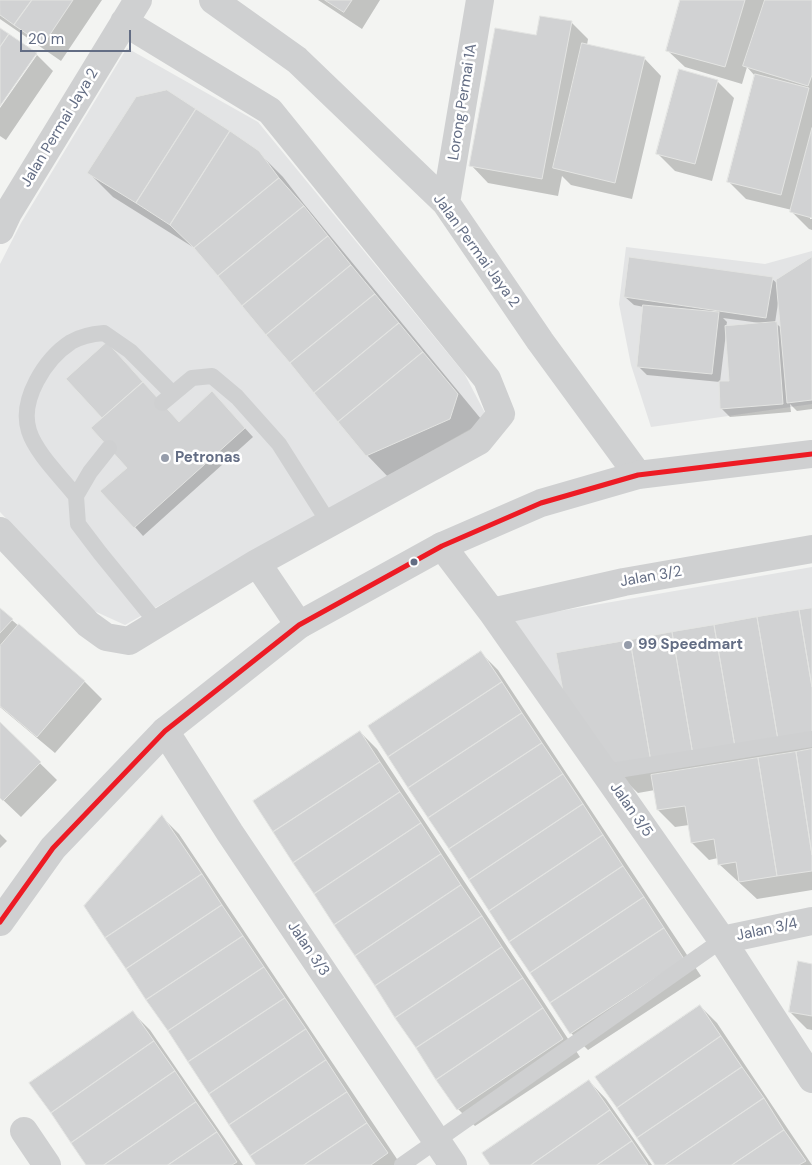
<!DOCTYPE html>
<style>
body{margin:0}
#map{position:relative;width:812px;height:1165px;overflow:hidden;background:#f3f4f2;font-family:"DM Sans",sans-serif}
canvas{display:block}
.scale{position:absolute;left:20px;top:30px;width:111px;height:22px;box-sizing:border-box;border:2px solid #636d84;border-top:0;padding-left:6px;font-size:15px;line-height:18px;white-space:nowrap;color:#636d84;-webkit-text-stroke:4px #fff;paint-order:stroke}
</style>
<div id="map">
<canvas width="812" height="1165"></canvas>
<div class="scale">20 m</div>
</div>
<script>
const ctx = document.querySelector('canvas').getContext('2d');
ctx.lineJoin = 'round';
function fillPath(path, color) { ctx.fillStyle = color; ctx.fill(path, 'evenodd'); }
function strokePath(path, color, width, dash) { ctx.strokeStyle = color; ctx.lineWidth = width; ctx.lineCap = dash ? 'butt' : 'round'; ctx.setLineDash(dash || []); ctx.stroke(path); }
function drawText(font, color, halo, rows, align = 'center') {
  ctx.font = font + ' "DM Sans",sans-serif'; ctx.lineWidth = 5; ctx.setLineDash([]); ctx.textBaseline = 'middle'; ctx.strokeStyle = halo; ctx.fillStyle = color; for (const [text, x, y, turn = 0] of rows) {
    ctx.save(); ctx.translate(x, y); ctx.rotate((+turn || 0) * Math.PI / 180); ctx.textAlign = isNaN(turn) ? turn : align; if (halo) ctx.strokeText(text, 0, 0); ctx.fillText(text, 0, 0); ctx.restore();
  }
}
fillPath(new Path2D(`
 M127 48 258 122 464 373 485 413 472 428 125 625 92 610 0 512V264L21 223Z
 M626 247 765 264 812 251V404L651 427 631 365 619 304Z
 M812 567V730L607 765 514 619Z`), '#e3e4e5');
fillPath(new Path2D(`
 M0 0H102L61 61 0 19Z
 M318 0H380L362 29Z
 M682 0H812V217L810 216V219H812V230L809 229 792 212V210L746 199 728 181 755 76 747 67 742 84 685 67 667 50Z
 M571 22 588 39 587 45 644 58 661 76 632 199 571 185 562 176 558 196 488 183 471 165Z
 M0 29 36 54 53 71 6 140 0 136V108L37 55H33L0 104Z
 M717 81 734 98 712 181 675 171 658 154Z
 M258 152 283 177 304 204 481 419 474 443 391 480 367 455 196 249 113 197 89 173Z
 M812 258V409L797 411 790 404 791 412 730 417 721 408 720 382 647 375 638 366 644 307 634 305 625 297 772 279 778 284ZM778 303 782 328 775 323ZM723 318 760 323 726 327 727 322ZM726 333 730 382H720Z
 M124 361 179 423 221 402 253 437 143 536 135 527 128 468 104 418 68 379Z
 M812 609V890L757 899 719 864 718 858 709 860 692 843 689 825 675 827 658 810 655 790 638 793 613 769Z
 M0 610 84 681 102 699 55 753 0 707Z
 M481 653 498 670 701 976 588 1050 571 1033 369 727Z
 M0 724 57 780 21 817 0 797Z
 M360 732 377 749 580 1057 475 1126 458 1109Z
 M162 817 179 834 401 1165H258Z
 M0 834 7 841 0 848Z
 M812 965V1030L807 1029 790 1012Z
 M700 1006 717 1023 812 1165H657Z
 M133 1013 150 1030 243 1165H88Z
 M589 1081 606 1099 652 1165H491Z`), '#0003');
const building = new Path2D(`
 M0 0H32L14 25 0 15Z
 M32 0H73L43 45 14 25Z
 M325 0H352L344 12Z
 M680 0H745L725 67 666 51Z
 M765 0H812V75L808 86 743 66Z
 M540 16 572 21 542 179 469 166 495 28 536 35Z
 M0 28 9 34 0 47Z
 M9 34 37 53 0 106V47Z
 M582 43 645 57 615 183 553 168Z
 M679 69 718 80 695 164 656 154Z
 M755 74 809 88 781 195 727 182Z
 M167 90 196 109 136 203 87 173 136 97Z
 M196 109 230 131 170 225 136 203Z
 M812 128V218L790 212Z
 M230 131 259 151 279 178 194 248 170 225Z
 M279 178 304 206 218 276 194 248Z
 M304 206 328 236 242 306 218 276Z
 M328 236 351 265 266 335 242 306Z
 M629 257 773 277 766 318 624 297Z
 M812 257V400L787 403 776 280Z
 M351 265 375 294 290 363 266 335Z
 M375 294 399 323 314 393 290 363Z
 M643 305 719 312 712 374 637 367Z
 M777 322 783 404 720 409 719 381H729L725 326Z
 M399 323 423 352 338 422 314 393Z
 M107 342 143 382 102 418 66 379Z
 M423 352 458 394 450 419 366 456 338 422Z
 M143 382 179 422 212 391 245 428 134 528 100 491 127 468 91 428Z
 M0 608 13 619 0 633Z
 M812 608V687L799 610Z
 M799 610 812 687V734L778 740 757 617Z
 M757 617 778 740 735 747 714 625Z
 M19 624 85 681 37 737 0 706V646Z
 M714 625 735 747 693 755 672 632Z
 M672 632 693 755 651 762 630 640Z
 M630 640 651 762 613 769 564 697 556 653Z
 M481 651 502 682 388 757 368 726Z
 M502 682 522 713 408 788 388 757Z
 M522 713 542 743 428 818 408 788Z
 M0 722 41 762 3 801 0 798Z
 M360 731 380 762 273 832 253 801Z
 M542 743 563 774 449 849 428 818Z
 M812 749V855L796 752Z
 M796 752 812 855V871L777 876 758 758Z
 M758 758 777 876 739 882 736 862 718 865 714 839 691 843 685 806 657 810 651 775Z
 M380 762 400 792 293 863 273 832Z
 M563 774 583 804 469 880 449 849Z
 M400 792 421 823 314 894 293 863Z
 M583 804 603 835 489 911 469 880Z
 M162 815 202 874 105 938 84 906Z
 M421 823 441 854 334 925 314 894Z
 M603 835 623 866 509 942 489 911Z
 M441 854 461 885 355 956 334 925Z
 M623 866 644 897 530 973 509 942Z
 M202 874 222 905 126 969 105 938Z
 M461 885 482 916 375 986 355 956Z
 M644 897 664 928 550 1003 530 973Z
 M222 905 243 936 146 1000 126 969Z
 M482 916 502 947 395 1018 375 986Z
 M664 928 684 959 570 1034 550 1003Z
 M243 936 264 967 168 1031 146 1000Z
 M502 947 523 978 416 1048 395 1018Z
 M798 961 812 964V1016L789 1012Z
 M264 967 285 998 188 1062 168 1031Z
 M523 978 543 1008 436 1080 416 1048Z
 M285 998 306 1029 209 1094 188 1062Z
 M700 1005 721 1036 617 1108 595 1077Z
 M543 1008 563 1039 457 1110 436 1080Z
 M133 1011 154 1041 51 1113 29 1083Z
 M306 1029 326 1060 229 1125 209 1094Z
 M721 1036 742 1067 637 1138 617 1108Z
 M154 1041 175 1071 71 1143 51 1113Z
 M326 1060 347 1092 250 1156 229 1125Z
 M742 1067 764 1098 665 1165H655L637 1138Z
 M175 1071 196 1102 104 1165H86L71 1143Z
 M589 1080 610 1110 531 1165H490L482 1153Z
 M347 1092 367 1123 304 1165H256L250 1156Z
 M764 1098 784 1130 732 1165H665Z
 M196 1102 217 1132 168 1165H104Z
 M610 1110 632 1141 597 1165H531Z
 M367 1123 388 1153 371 1165H304Z
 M784 1130 806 1161 799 1165H732Z
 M217 1132 237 1162 232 1165H168Z
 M632 1141 648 1165H597Z`);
fillPath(building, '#d1d2d3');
strokePath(building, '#e3e4e2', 1);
strokePath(new Path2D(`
 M162 403 192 378 212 376 237 397 279 444 329 523
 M109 448 90 472 76 496 78 524 100 553 157 623
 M76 496C61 477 36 453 29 431 19 400 45 359 71 342 81 336 92 334 104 333L130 351 173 394
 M605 772 812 739
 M402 1165 722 940`), '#cfd0d1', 16);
strokePath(new Path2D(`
 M213 0 297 60 446 203 540 341 638 475
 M446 203 480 0
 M0 230 8 213 138 0
 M0 531 88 624 106 637 129 641 257 563 479 441 501 414 487 379 270 111 124 22
 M442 546 492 612 722 940 812 1079
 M257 563 299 625
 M492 612 624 582 812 549
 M165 731 230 833 453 1165
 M722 940 812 921
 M24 1131 47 1165`), '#cfd0d1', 28);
strokePath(new Path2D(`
 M0 922 53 848 165 731 299 625 442 546 541 503 638 475 812 454`), '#cfd0d1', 28);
strokePath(new Path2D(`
 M0 922 53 848 165 731 299 625 442 546 541 503 638 475 812 454`), '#ed1b24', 5);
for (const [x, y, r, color] of [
 [165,458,5,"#959caa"],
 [414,562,4.5,"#636d84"],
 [628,645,5,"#959caa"]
]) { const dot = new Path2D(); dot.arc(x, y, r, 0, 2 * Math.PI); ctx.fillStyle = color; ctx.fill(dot); strokePath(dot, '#fff', 2); }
drawText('15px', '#636d84', '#fff', [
 ["Lorong Permai 1A",463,102,-81],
 ["Jalan Permai Jaya 2",60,128,-59],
 ["Jalan Permai Jaya 2",476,251,54],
 ["Jalan 3/2",651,577,-10],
 ["Jalan 3/5",631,810,55],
 ["Jalan 3/4",767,930,-12],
 ["Jalan 3/3",308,949,56]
]);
drawText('bold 15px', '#636d84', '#fff', [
 ["Petronas",175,458],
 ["99 Speedmart",638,645]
], 'left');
</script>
